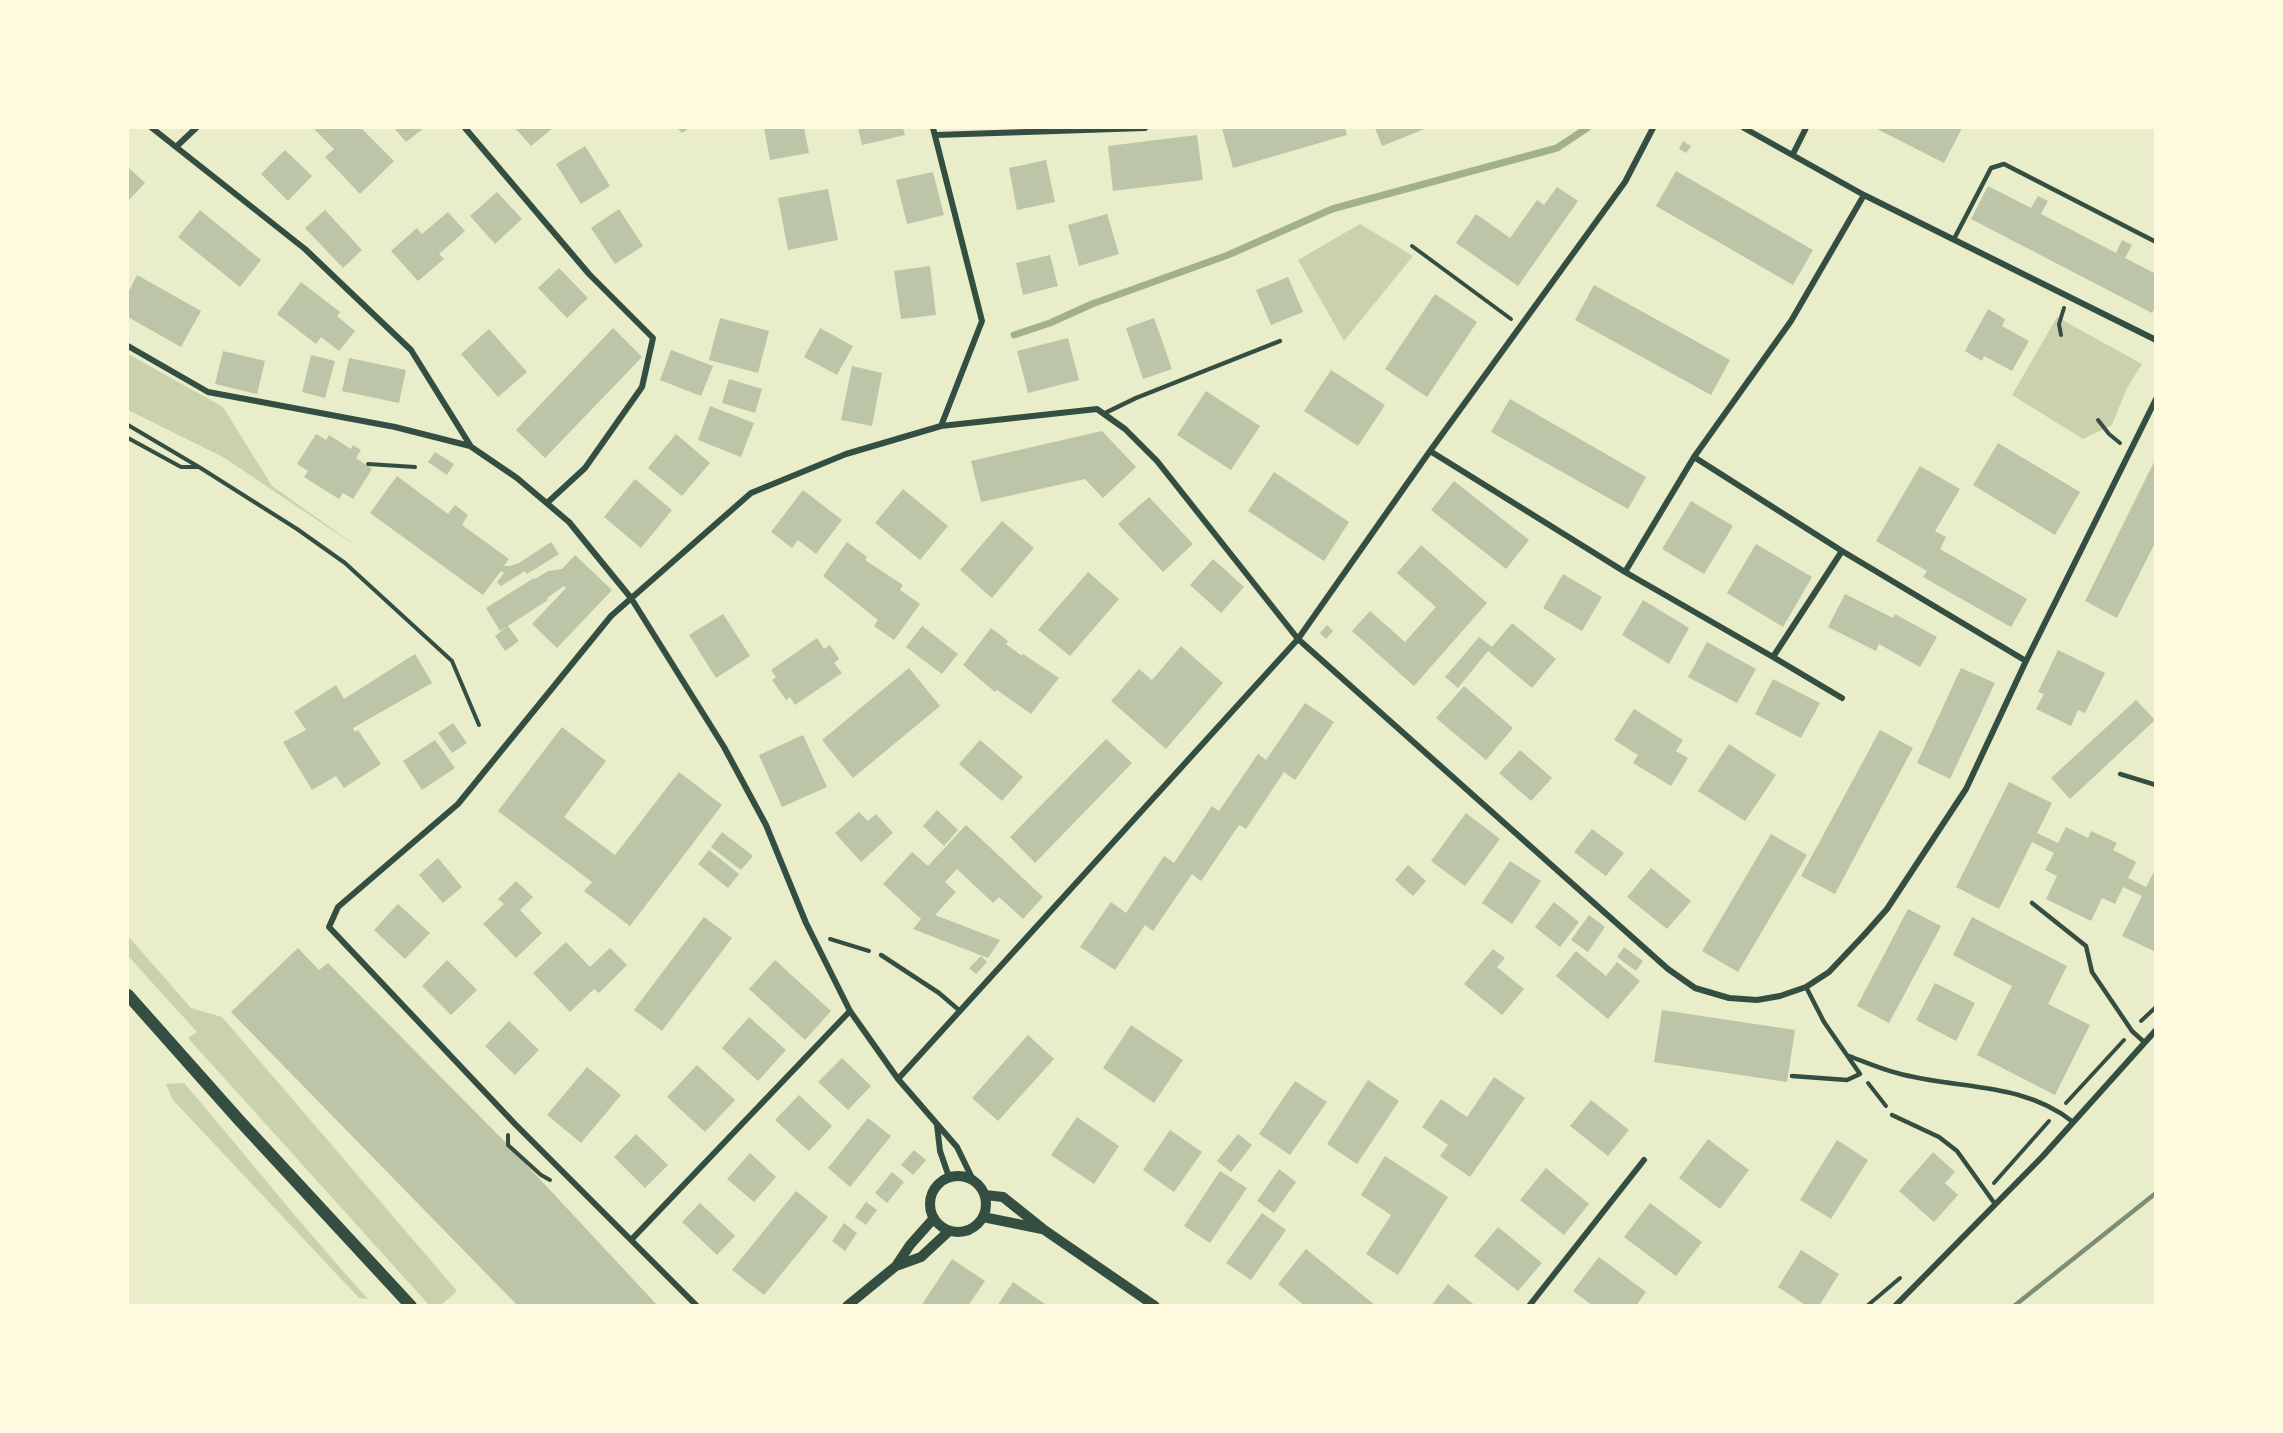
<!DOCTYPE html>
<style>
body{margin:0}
#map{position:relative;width:2283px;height:1433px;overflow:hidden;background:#e9edc9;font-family:"Varela Round",sans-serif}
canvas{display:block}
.frame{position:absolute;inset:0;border:129px solid #fefae0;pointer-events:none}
</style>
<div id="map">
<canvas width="2283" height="1433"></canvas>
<div class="frame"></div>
</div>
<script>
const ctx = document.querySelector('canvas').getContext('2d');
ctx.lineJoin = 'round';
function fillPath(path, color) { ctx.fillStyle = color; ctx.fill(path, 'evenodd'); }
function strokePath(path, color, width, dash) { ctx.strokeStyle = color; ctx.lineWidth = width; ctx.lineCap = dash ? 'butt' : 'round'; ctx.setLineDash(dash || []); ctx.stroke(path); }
fillPath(new Path2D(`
 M1360 224 1413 256 1344 341 1298 260Z
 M2057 317 2142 364 2126 390 2112 425 2083 439 2012 395Z
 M128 354 223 407 272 486 362 550 223 457 128 410Z
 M128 936 191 1008 222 1017 457 1291 441 1305H429L188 1038 197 1032 128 956Z
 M184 1083C246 1155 304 1229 368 1299L359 1298 173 1100 166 1084Z`), '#cad2ad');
strokePath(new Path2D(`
 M1014 335 1050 323 1092 304 1228 255 1332 209 1557 148 1587 128`), '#a3b18a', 7);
fillPath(new Path2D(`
 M313 128H361L394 161 360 194 325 157 334 149Z
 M394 128H424L406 142Z
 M515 128H553L531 146Z
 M677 128H689L682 133Z
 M764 128H804L809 153 770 160Z
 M858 128H903L905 135 862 145Z
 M1222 128H1345L1347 135 1233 168Z
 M1375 128H1427L1382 146Z
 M1875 128H1962L1944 163Z
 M1197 135 1203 180 1113 191 1108 146Z
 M1683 141 1691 146 1686 153 1679 149Z
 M585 146 610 186 581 204 556 164Z
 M285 150 312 176 288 201 261 174Z
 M1046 160 1055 202 1017 210 1009 168Z
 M128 167 145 183 128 201Z
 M1676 171 1813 250 1793 285 1656 206Z
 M933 172 944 215 907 224 896 180Z
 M1988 186 2031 208 2038 196 2048 201 2041 214 2116 253 2122 240 2132 245 2125 258 2156 274V306L2152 313 1971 219Z
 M1557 187 1578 201 1518 286 1456 243 1476 214 1510 238 1537 200 1544 205Z
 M828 189 838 240 788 250 778 198Z
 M497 192 522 219 495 244 470 216Z
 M619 209 643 246 615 264 591 228Z
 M200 210 261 260 240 287 178 237Z
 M325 210 362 250 343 268 305 228Z
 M448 212 465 231 439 254 444 259 418 281 391 251 417 228 422 234Z
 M1107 214 1119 254 1079 266 1068 225Z
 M1050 255 1058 286 1023 295 1016 263Z
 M930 266 936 315 901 319 894 271Z
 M559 268 588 298 567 318 538 288Z
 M137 275 201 311 181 347 128 317V293Z
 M1288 277 1303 312 1271 325 1256 290Z
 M301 282 340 312 337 316 355 331 339 351 321 337 316 344 277 314Z
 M1594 285 1730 360 1711 395 1575 320Z
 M1435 294 1477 322 1427 397 1385 369Z
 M1988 309 2005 319 2002 326 2029 341 2012 371 1984 356 1982 361 1965 351Z
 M720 318 769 331 758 373 709 360Z
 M1154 318 1172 369 1143 379 1126 328Z
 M613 328 642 357 545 458 516 430Z
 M820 328 853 346 837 375 804 357Z
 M489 329 527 372 498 397 461 354Z
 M1068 338 1079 380 1028 393 1017 351Z
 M671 350 713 366 701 396 660 380Z
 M223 351 265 361 257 394 215 384Z
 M311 355 335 361 325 398 302 392Z
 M349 358 406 370 399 403 342 391Z
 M852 366 882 373 872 426 841 420Z
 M1331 370 1385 405 1358 446 1304 411Z
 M729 379 762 389 755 413 722 403Z
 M1206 391 1260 426 1231 470 1177 435Z
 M1510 399 1646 477 1628 509 1491 432Z
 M710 406 754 423 741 457 698 440Z
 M1102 431 1136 467 1103 498 1085 479 981 502 971 461Z
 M316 434 326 440 329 435 351 449 353 445 361 450 356 458 372 469 353 499 343 493 339 499 304 477 308 471 297 464Z
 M676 434 710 463 682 496 648 468Z
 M1998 443 2080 492 2055 535 1973 485Z
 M435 452 454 464 447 475 428 462Z
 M2156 458V541L2117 618 2085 601Z
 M1920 466 1960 489 1935 531 1946 537 1940 549 2027 599 2011 627 1923 577 1927 571 1876 541Z
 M1274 472 1349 522 1324 561 1248 511Z
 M397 476 448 514 455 505 468 515 462 525 509 559 504 566H510L519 563 551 542 559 554 527 574 525 571 501 586 497 582 504 573 501 571 483 595 370 513Z
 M635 479 672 510 641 548 604 517Z
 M1454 481 1529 540 1506 569 1431 510Z
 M903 489 948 526 920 560 875 523Z
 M803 490 842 520 816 554 798 540 792 548 771 532Z
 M1149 497 1193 544 1163 572 1118 524Z
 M1691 501 1733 526 1704 574 1662 549Z
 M1002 521 1034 548 992 598 960 570Z
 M847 542 867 557 865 560 903 585 900 590 920 604 894 640 874 626 878 620 823 576Z
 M1756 544 1812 577 1783 627 1727 593Z
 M1421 545 1487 603 1414 686 1352 631 1370 611 1405 642 1436 607 1397 573Z
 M575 555 612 590 557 648 532 624 566 588 564 586 547 598 548 600 500 631 486 608 534 578 535 579 548 571 562 569Z
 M1213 559 1244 587 1221 613 1190 585Z
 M1088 572 1119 599 1070 656 1038 630Z
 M1563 574 1602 597 1582 631 1543 608Z
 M1845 594 1893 618 1895 614 1937 637 1920 667 1879 644 1876 651 1828 627Z
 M1643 600 1689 628 1669 664 1622 635Z
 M723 614 750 656 716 678 689 635Z
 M1512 623 1556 659 1532 688 1488 651 1458 688 1445 677 1479 637 1492 647Z
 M1327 625 1333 631 1326 639 1320 633Z
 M508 626 519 641 505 651 495 636Z
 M922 626 958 654 942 674 906 647Z
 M991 628 1008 641 1006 644 1022 656 1023 654 1059 678 1031 714 997 690 995 692 963 665Z
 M817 638 824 649 830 645 839 659 834 663 842 673 795 705 790 697 786 700 772 680 776 677 771 670Z
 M1707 642 1756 669 1737 703 1688 677Z
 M1181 646 1223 683 1166 749 1111 701 1139 669 1152 680Z
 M2058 650 2105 673 2085 713 2078 710 2071 726 2036 709 2044 694 2038 692Z
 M415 654 432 683 353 728 355 732 358 730 381 764 344 788 336 776 312 790 283 742 306 730 294 712 336 685 344 699Z
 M909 668 940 706 853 778 822 740Z
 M1961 668 1995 683 1950 779 1917 763Z
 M1773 679 1820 703 1801 738 1755 714Z
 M1464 686 1513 728 1486 760 1436 718Z
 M2136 700 2155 720 2070 799 2051 778Z
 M1305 703 1334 722 1295 780 1284 772 1246 829 1239 825 1201 881 1192 874 1153 931 1145 925 1115 970 1080 947 1111 902 1126 913 1164 856 1174 863 1212 806 1219 811 1258 754 1266 760Z
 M1634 709 1683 740 1676 751 1688 758 1671 786 1633 763 1638 755 1614 740Z
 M453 723 467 743 452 753 438 733Z
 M562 727 606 761 564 817 615 855 679 772 722 805 630 926 584 891 592 882 498 811Z
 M1880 730 1913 748 1835 894 1801 876Z
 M803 735 827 787 782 807 759 755Z
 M1106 739 1132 763 1035 863 1010 837Z
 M435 740 455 768 422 790 403 761Z
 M980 740 1023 777 1002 801 959 764Z
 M1729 744 1776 775 1745 821 1698 791Z
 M1520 750 1552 778 1531 801 1499 773Z
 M2009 782 2052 803 2037 833 2058 843 2066 827 2088 838 2091 831 2117 843 2113 850 2136 862 2128 878 2146 887 2156 868V952L2122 936 2142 896 2123 887 2115 904 2102 898 2091 921 2046 899 2057 876 2045 870 2054 853 2032 842 1999 909 1956 887Z
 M937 810 958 830 944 846 923 826Z
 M859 812 868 821 876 814 893 833 861 862 835 833Z
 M1466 813 1500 839 1465 886 1431 861Z
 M966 825 1043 897 1023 919 999 897 993 903 957 869 945 882 956 892 935 915 1000 940 988 958 913 929 921 919 883 884 912 852 928 866Z
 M1592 829 1624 853 1606 876 1574 852Z
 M722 832 753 856 741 870 711 847Z
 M1771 834 1807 855 1738 972 1702 951Z
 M709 850 739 874 728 888 698 864Z
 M438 858 462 887 443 903 419 875Z
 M1510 861 1541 881 1512 924 1482 903Z
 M1408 865 1426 881 1413 896 1395 880Z
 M1651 868 1691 901 1667 929 1627 897Z
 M516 881 533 897 520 910 542 933 516 958 483 924 504 904 498 899Z
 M1554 902 1579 922 1560 947 1535 927Z
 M398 904 430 933 405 959 374 930Z
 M1908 909 1941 926 1889 1023 1857 1006Z
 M1589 915 1605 927 1588 952 1571 940Z
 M704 917 732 938 662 1031 634 1010Z
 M1972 917 2067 966 2048 1004 2090 1025 2055 1095 1977 1055 2012 986 1953 955Z
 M566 942 590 967 610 948 627 965 599 993 594 989 570 1012 533 973Z
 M1624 947 1643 961 1636 971 1617 957Z
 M298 948 319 970 328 963 508 1145 658 1306H518L231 1012Z
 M1493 949 1505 958 1497 967 1524 989 1502 1015 1464 984Z
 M1576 951 1606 976 1617 962 1640 981 1608 1019 1556 976Z
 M981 956 987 962 976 974 969 968Z
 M447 960 477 990 451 1015 422 986Z
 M775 960 831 1011 805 1040 749 989Z
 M1935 983 1975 1003 1956 1041 1916 1020Z
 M1662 1010 1795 1030 1787 1082 1654 1062Z
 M749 1017 786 1050 758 1081 722 1048Z
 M509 1021 539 1050 515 1075 485 1046Z
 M1131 1025 1183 1060 1154 1103 1103 1068Z
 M1028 1035 1054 1059 998 1121 972 1098Z
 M842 1058 871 1086 848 1110 818 1082Z
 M697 1065 735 1100 705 1132 667 1097Z
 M587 1067 621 1095 581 1143 547 1115Z
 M1494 1077 1525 1098 1470 1177 1440 1156 1448 1145 1422 1127 1441 1099 1467 1117Z
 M1368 1080 1399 1101 1357 1164 1327 1144Z
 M1295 1081 1327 1102 1290 1155 1259 1134Z
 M799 1095 832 1126 809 1151 775 1120Z
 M1591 1100 1629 1130 1608 1156 1570 1126Z
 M1077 1117 1119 1146 1094 1184 1051 1155Z
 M868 1118 891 1136 850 1187 828 1168Z
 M1170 1130 1202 1152 1174 1192 1143 1170Z
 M636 1134 668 1165 645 1188 614 1157Z
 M1238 1134 1252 1145 1231 1172 1217 1161Z
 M1708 1139 1749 1170 1720 1209 1679 1178Z
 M1837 1140 1868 1160 1831 1219 1800 1200Z
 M914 1150 926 1160 913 1175 901 1165Z
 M1933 1152 1955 1172 1945 1183 1958 1195 1934 1222 1899 1191Z
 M750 1153 776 1177 754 1202 727 1179Z
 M1385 1156 1448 1197 1398 1275 1366 1254 1391 1215 1361 1195Z
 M1546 1168 1589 1204 1564 1235 1520 1200Z
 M1279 1169 1296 1182 1274 1213 1257 1201Z
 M1220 1171 1247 1188 1210 1243 1184 1226Z
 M892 1172 904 1182 887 1203 875 1193Z
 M796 1191 828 1217 764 1295 732 1270Z
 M866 1202 877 1210 866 1225 855 1217Z
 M700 1203 735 1236 717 1255 682 1222Z
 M1650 1203 1702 1242 1676 1276 1624 1237Z
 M1262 1213 1286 1230 1251 1280 1226 1263Z
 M844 1223 857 1233 845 1251 832 1241Z
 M1498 1227 1542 1263 1518 1291 1474 1256Z
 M1306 1249 1376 1306H1305L1278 1284Z
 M1801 1250 1839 1274 1819 1306H1807L1778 1287Z
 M1599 1257 1646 1292 1636 1306H1593L1573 1291Z
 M952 1259 985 1281 968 1306H921Z
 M1013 1282 1048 1306H997Z
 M1448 1284 1476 1306H1431Z`), '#bcc5a7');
strokePath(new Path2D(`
 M1412 246 1511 319
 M2061 335 2059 324 2064 308
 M2098 420 2109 434 2120 443
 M128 425 199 467
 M128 438 181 467H199L297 529 345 563 452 661 479 725
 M368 464 415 467
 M830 939 869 951
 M2141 1021 2156 1007
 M1868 1083 1886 1106
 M2066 1103 2124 1040
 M508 1135V1145L541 1175 550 1180
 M1994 1183 2049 1121
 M1867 1306 1900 1278`), '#344e41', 4);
strokePath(new Path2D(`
 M1954 239 1991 168 2004 164 2156 242
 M1103 414 1136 398 1280 341
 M2120 774 2156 785
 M2032 903 2086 946 2092 972 2132 1031 2144 1042
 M881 955 939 993 960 1011
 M1849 1056C1865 1062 1881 1069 1897 1073 1957 1090 2022 1081 2073 1122
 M1792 1076 1847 1080 1860 1074 1824 1022 1806 987
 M1892 1115 1939 1137 1957 1151 1995 1204`), '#344e41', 4.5);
strokePath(new Path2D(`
 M152 128 305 249 411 350 470 445
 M465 128 589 274 653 338 642 387 585 468 547 503
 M933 128 982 321 941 426
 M1744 128 1864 195 2156 340
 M936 135 1145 128
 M177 146 196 128
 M1793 154 1806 128
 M128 346 208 392 395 427 470 446 517 478 569 522 631 598 724 747 766 825 806 923 850 1011 898 1079 957 1147 973 1180
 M1430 451 1625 572 1694 457 1791 321 1864 195
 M1842 551 2026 661
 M1625 572 1773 657 1842 551 1694 457
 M1773 657 1842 698
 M898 1079 1298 639 1430 451 1625 182 1653 128
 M937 1125 940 1151 949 1177
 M632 1239 850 1011
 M697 1306 515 1124 329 927 338 907 458 804 611 616 751 493 846 454 941 426 1097 409 1125 429 1157 461 1298 639 1668 969 1695 988 1729 998 1757 1000 1780 996 1806 987 1829 972 1864 935 1887 909 1966 789 2026 661 2156 399
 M1529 1306 1644 1160
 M1895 1306 2042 1157 2156 1030`), '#344e41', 6);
strokePath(new Path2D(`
 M930 1204a28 28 0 1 1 56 0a28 28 0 1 1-56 0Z
 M985 1195 1003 1197 1043 1229 1155 1306
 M983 1217 1042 1229
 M896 1266 921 1257 949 1231
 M847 1306 896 1266 910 1245 934 1218`), '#344e41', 10);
strokePath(new Path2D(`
 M128 995 239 1120 411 1306`), '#344e41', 12);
strokePath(new Path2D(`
 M2014 1306 2156 1193`), '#7c8e77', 4.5);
</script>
